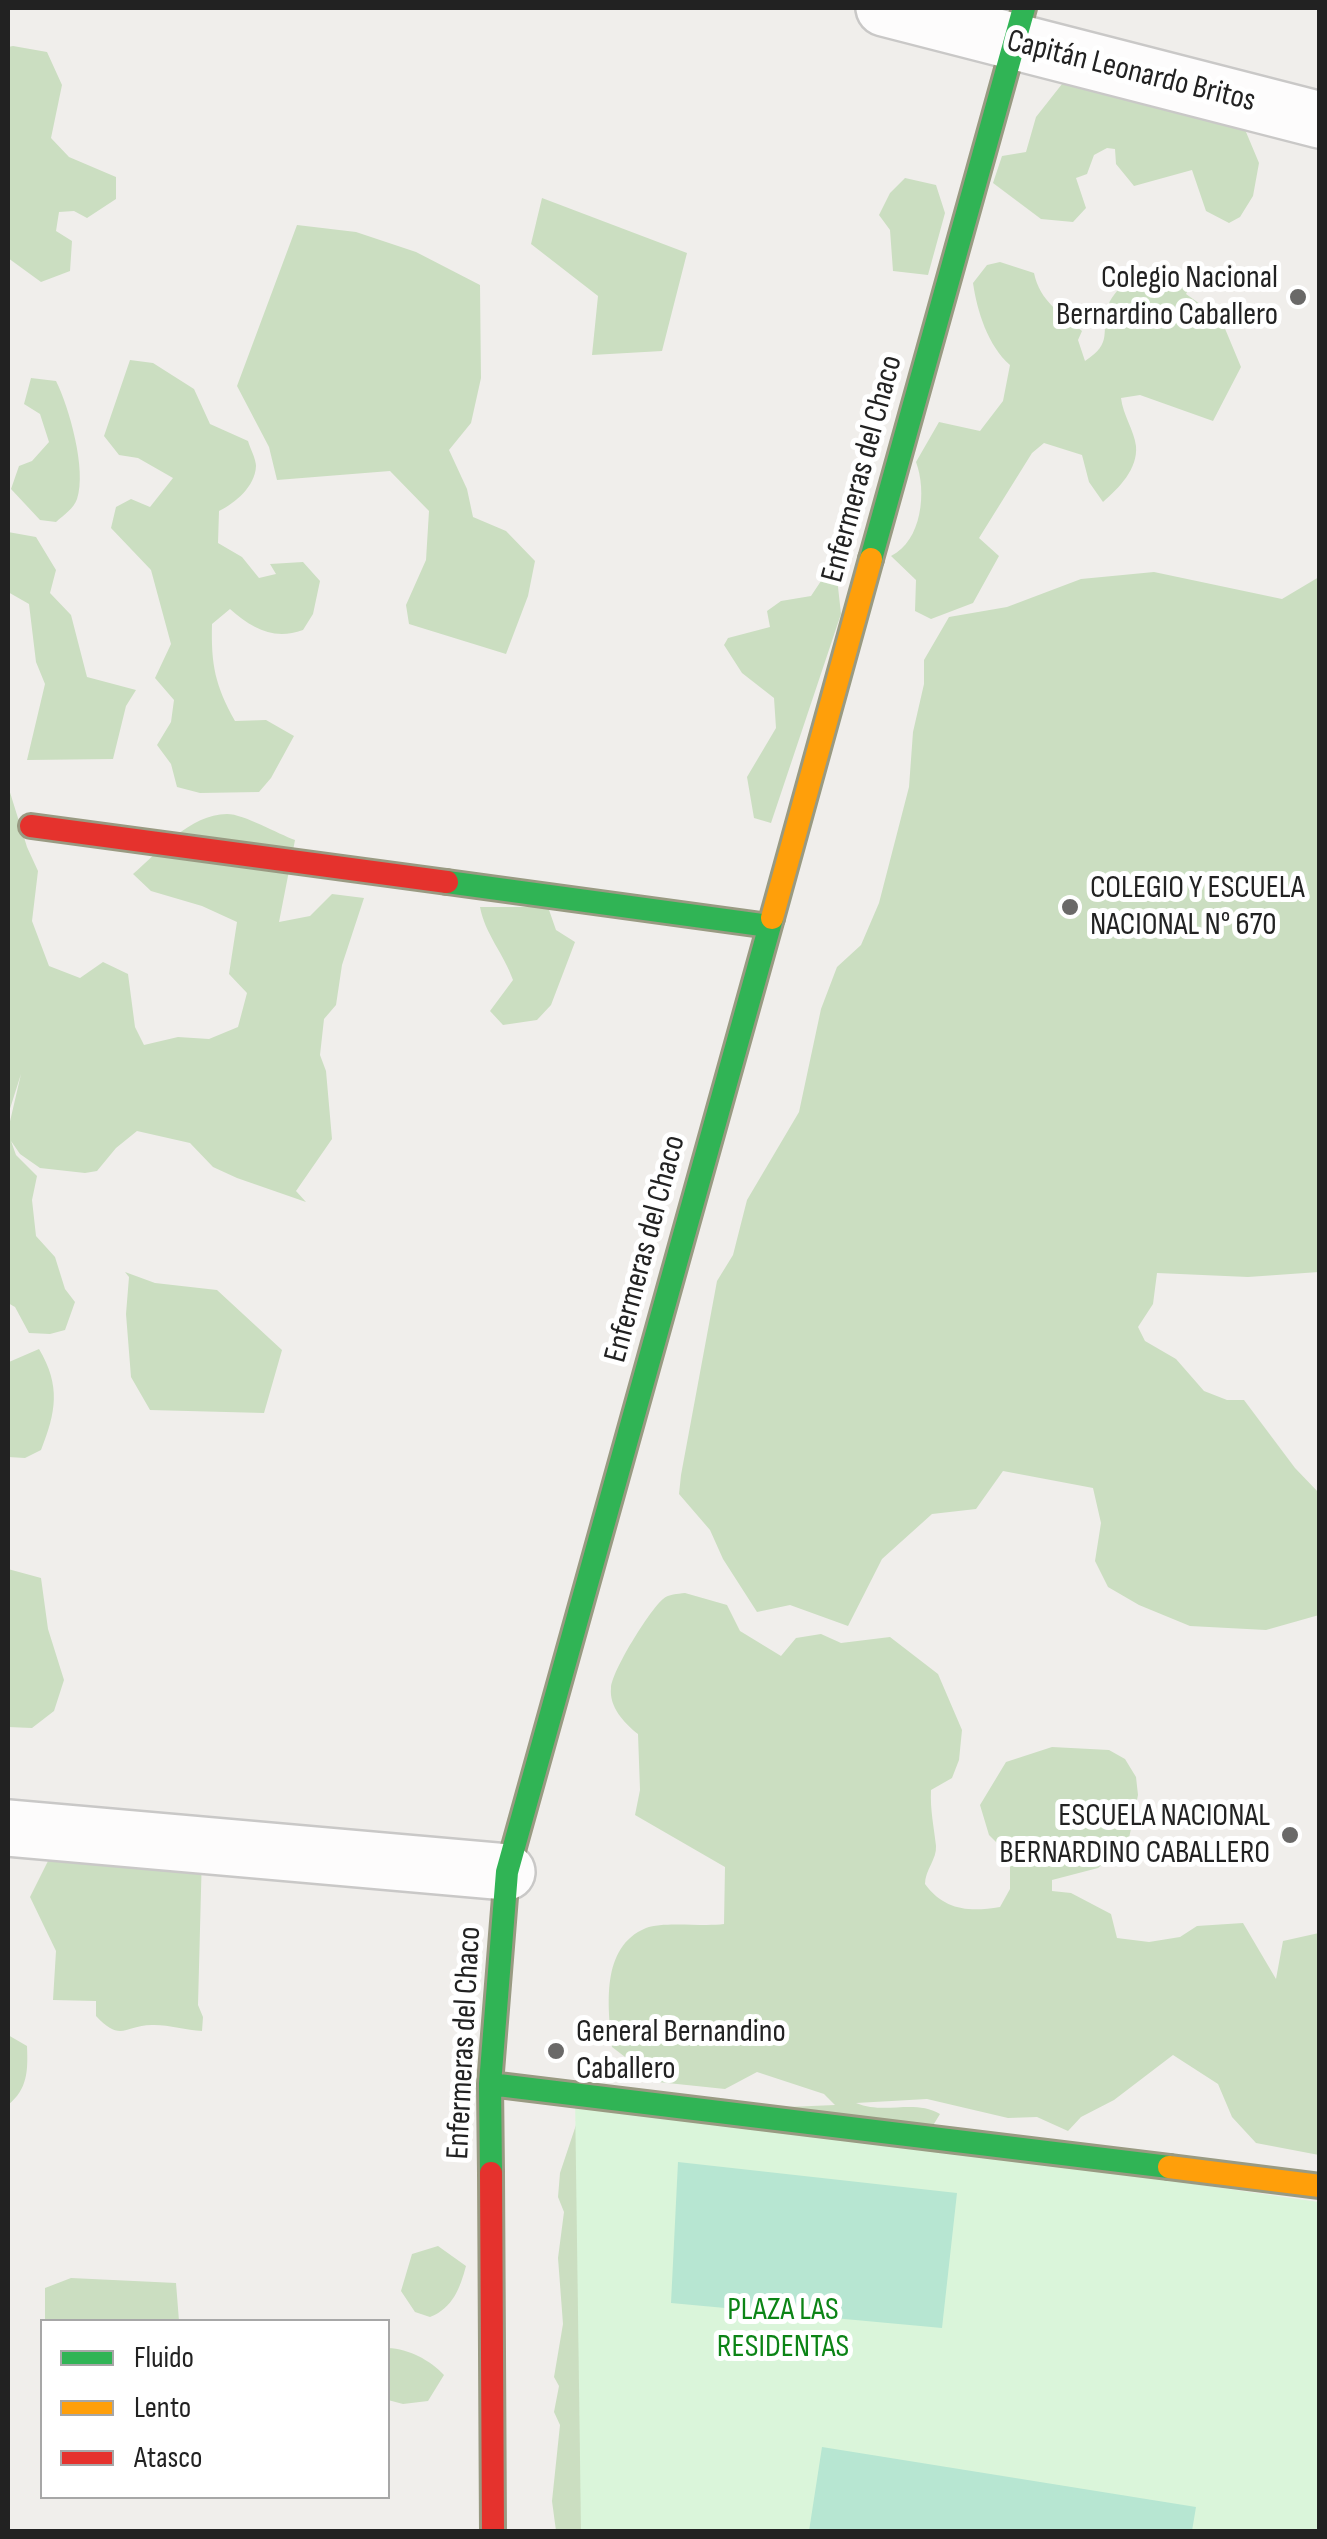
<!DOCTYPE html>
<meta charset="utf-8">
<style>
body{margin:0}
#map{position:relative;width:1327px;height:2539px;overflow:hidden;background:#f0eeeb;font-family:"Sofia Sans Condensed",sans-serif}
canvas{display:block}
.frame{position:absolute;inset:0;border:10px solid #222;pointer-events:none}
.legend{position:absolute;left:40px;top:2319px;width:350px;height:180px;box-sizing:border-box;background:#fff;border:2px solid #a7a7a7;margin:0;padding:12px 18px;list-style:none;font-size:30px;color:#222}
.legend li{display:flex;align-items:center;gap:20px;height:50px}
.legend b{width:50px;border:2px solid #a7a7a7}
</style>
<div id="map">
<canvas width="1327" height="2539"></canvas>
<div class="frame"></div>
<ul class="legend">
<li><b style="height:12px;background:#30b455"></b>Fluido</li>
<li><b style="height:12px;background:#ff9f0a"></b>Lento</li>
<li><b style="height:12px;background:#e5322d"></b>Atasco</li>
</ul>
</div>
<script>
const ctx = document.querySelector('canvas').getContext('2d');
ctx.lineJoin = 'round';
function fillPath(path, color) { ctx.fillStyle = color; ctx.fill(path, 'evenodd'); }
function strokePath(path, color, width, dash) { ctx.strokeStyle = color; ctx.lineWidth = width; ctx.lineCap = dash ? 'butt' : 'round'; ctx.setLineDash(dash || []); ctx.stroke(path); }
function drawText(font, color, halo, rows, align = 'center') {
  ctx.font = font + ' "Sofia Sans Condensed",sans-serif'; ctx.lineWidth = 10; ctx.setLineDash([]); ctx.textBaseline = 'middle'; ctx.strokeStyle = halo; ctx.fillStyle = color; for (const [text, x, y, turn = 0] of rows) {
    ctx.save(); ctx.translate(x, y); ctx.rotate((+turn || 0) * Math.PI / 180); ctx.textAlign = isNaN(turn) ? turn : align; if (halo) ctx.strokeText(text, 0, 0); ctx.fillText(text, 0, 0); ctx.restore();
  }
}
fillPath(new Path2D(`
 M13 46 47 52 62 85 51 138 69 157 116 177V199L87 218 74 211 59 212 56 231 72 241 70 271 41 282 8 258V47Z
 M1077 65 1241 120 1259 163 1253 196 1240 217 1229 223 1206 211 1192 170 1134 186 1116 164 1115 149 1107 148 1094 155 1087 174 1076 178 1086 208 1073 222 1041 219 993 183 1002 156 1026 152 1036 117Z
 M905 178 936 185 945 213 928 275 893 271 890 230 879 215 890 193Z
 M542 198 687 253 662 351 592 355 598 296 531 244Z
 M297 225 356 232 416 252 480 285 481 378 471 423 449 450 467 489 473 517 506 531 535 561 528 596 506 654 409 624 406 605 426 560 429 511 390 471 277 480 269 447 237 386Z
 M1000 262 1034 273C1040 302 1061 313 1082 331L1078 340 1085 361C1114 342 1100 333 1108 306 1111 295 1125 283 1132 274L1179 272 1189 288 1186 294 1221 319 1241 367 1213 421 1140 395 1121 398C1123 415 1134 430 1136 446 1138 469 1119 488 1103 502L1089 482 1082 455 1044 443 1032 453 979 538 999 556 973 603 931 619 915 611 916 580 891 556C922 541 927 491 916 462L939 422 980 431 1003 401 1010 365C988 346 977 311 973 283L987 265Z
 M130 360 153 363 194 389 210 424 248 441C250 448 256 459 256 466 255 487 235 503 219 511L218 543 242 557 259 578 276 574 270 564 303 562 320 581 313 614 303 630C273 641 252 628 230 609L212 624C211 665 215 685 235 721L266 720 294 736 271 778 259 792 200 793 177 787 171 764 157 745 171 722 174 700 155 678 171 644 151 570 111 528 116 507 131 499 150 507 173 478 138 458 119 455 104 436Z
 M31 378 56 381C69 407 87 470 77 499 74 508 64 515 56 522L40 520 11 489 19 466 32 461 49 442 40 414 24 404Z
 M8 532 36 537 56 570 50 593 71 615 87 677 136 690 126 706 113 759 27 760 45 684 36 662 29 604 8 592Z
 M1154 572 1282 599 1319 577V1272L1248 1277 1157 1273 1153 1304 1138 1327 1145 1341 1176 1359 1204 1391 1227 1400H1244L1295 1468 1319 1493V1615L1266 1630 1190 1626 1139 1605 1108 1587 1095 1561 1101 1523 1093 1488 1003 1471 976 1509 932 1514 882 1559 848 1626 790 1605 757 1612 723 1559 710 1530 679 1494 681 1475 717 1281 733 1255 747 1200 799 1112 821 1009 837 967 861 945 879 903 909 787 913 732 924 684V660L949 617 1007 607 1081 579Z
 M837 578 841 614 771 823 754 818 747 777 776 728 774 698 742 673 724 645 728 638 770 627 767 611 781 601 811 596 821 581Z
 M8 786 27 847 38 871 32 921 49 966 80 978 103 962 128 974 135 1027 144 1045 178 1037 209 1039 238 1027 247 993 229 974 237 922 202 906 151 891 133 874C159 852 190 814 227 814 244 814 278 834 295 840L279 922 310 916 332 894 364 898 342 965 336 1005 324 1019 320 1055 326 1071 332 1139 296 1191 306 1202 237 1178 213 1167 190 1143 137 1131 116 1148 97 1171 85 1173 40 1168 20 1154 11 1141 16 1155 37 1176 32 1200 36 1236 55 1257 65 1289 75 1302 65 1330 50 1334 29 1333 15 1307 8 1303V1130L21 1074 8 1115Z
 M480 907H548L556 930 575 942 551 1005 537 1020 503 1025 490 1011 513 980C504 954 485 934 480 907Z
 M125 1272 155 1283 217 1290 282 1350 264 1413 150 1410 131 1377 126 1314 129 1277Z
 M39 1349C61 1386 56 1412 41 1450L25 1458 8 1457 9 1362Z
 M8 1569 41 1578 48 1629 64 1680 54 1711 32 1728 8 1727Z
 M685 1593 727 1605 740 1631 781 1656 796 1638 821 1634 841 1643 890 1637 938 1674 962 1730 959 1760 952 1778 931 1790C930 1810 934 1827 936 1846 937 1859 925 1870 925 1884 945 1911 970 1912 1000 1907L1010 1889V1856L989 1835 980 1805 1006 1762 1052 1747 1109 1750 1125 1759 1136 1777 1138 1795 1128 1843 1098 1868 1052 1880V1891L1071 1893 1111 1914 1117 1938 1149 1942 1180 1937 1197 1926 1243 1923 1276 1979 1283 1941 1319 1933V2155L1256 2143 1232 2117 1218 2084 1173 2055 1114 2100 1081 2117 1068 2131 1037 2117 1008 2118 927 2099 856 2103C885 2115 914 2099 940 2114L686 2531H556L552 2501 560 2425 554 2412 559 2386 554 2377 563 2324 558 2258 564 2212 558 2197 560 2173 579 2116 835 2105 824 2094 757 2072 725 2089 658 2082 612 2047C608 2007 600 1947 646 1928 664 1921 703 1927 724 1924L725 1867 635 1815 640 1790 638 1734C624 1723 609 1707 611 1688 612 1671 649 1611 663 1599 669 1594 677 1594 685 1593Z
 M52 1853H202L198 2005 203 2017 202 2031C186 2030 170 2025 154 2025 125 2024 122 2044 96 2016V2001L53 2000 56 1951 30 1897Z
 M8 2035 27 2046C28 2070 28 2089 8 2105Z
 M438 2246 466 2266C460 2288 453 2308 430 2317L415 2312 401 2291 412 2254Z
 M71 2278 176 2283 179 2321H45V2288Z
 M388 2348C409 2349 430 2360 444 2375L428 2401 403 2404 388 2400Z`), '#cbdec1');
fillPath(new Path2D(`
 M575 2095 1319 2202V2531H581Z`), '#daf5da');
fillPath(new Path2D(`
 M678 2162 957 2193 942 2328 671 2303Z
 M822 2447 1196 2507 1192 2531H809Z`), '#b7e6d2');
const street = new Path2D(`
 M884 8 1320 120
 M8 1828 507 1872`);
const fast = new Path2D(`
 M871 559 1024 8
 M447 882 769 926
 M490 2084 1169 2167
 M491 2173 490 2084 507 1872 772 918`);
const slow = new Path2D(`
 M772 918 871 559
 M1169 2167 1320 2186`);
const jam = new Path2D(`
 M31 826 447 882
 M491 2173 493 2532`);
strokePath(street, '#c9c8c7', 60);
strokePath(fast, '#999a82', 28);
strokePath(slow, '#999a82', 28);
strokePath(jam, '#999a82', 28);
strokePath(street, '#fdfcfc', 55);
strokePath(fast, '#30b455', 22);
strokePath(slow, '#ff9f0a', 22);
strokePath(jam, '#e5322d', 22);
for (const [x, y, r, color] of [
 [1298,297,10,"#6a6968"],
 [1070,907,10,"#6a6968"],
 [1290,1835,10,"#6a6968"],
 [556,2051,10,"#6a6968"]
]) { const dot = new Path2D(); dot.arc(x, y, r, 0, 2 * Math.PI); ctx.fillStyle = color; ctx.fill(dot); strokePath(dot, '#fff', 4); }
drawText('32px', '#222', '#fff', [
 ["Capitán Leonardo Britos",1131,72,14],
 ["Enfermeras del Chaco",863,469,-75],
 ["Enfermeras del Chaco",646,1249,-75],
 ["Enfermeras del Chaco",465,2043,-87]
]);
drawText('32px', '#222', '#fff', [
 ["Colegio Nacional",1278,279],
 ["Bernardino Caballero",1278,316],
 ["COLEGIO Y ESCUELA",1090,889,"left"],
 ["NACIONAL N° 670",1090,926,"left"],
 ["ESCUELA NACIONAL",1270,1817],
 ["BERNARDINO CABALLERO",1270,1854],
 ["General Bernandino",576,2033,"left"],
 ["Caballero",576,2070,"left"]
], 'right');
drawText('32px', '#0c8416', '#fff', [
 ["PLAZA LAS",783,2311],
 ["RESIDENTAS",783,2348]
]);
</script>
